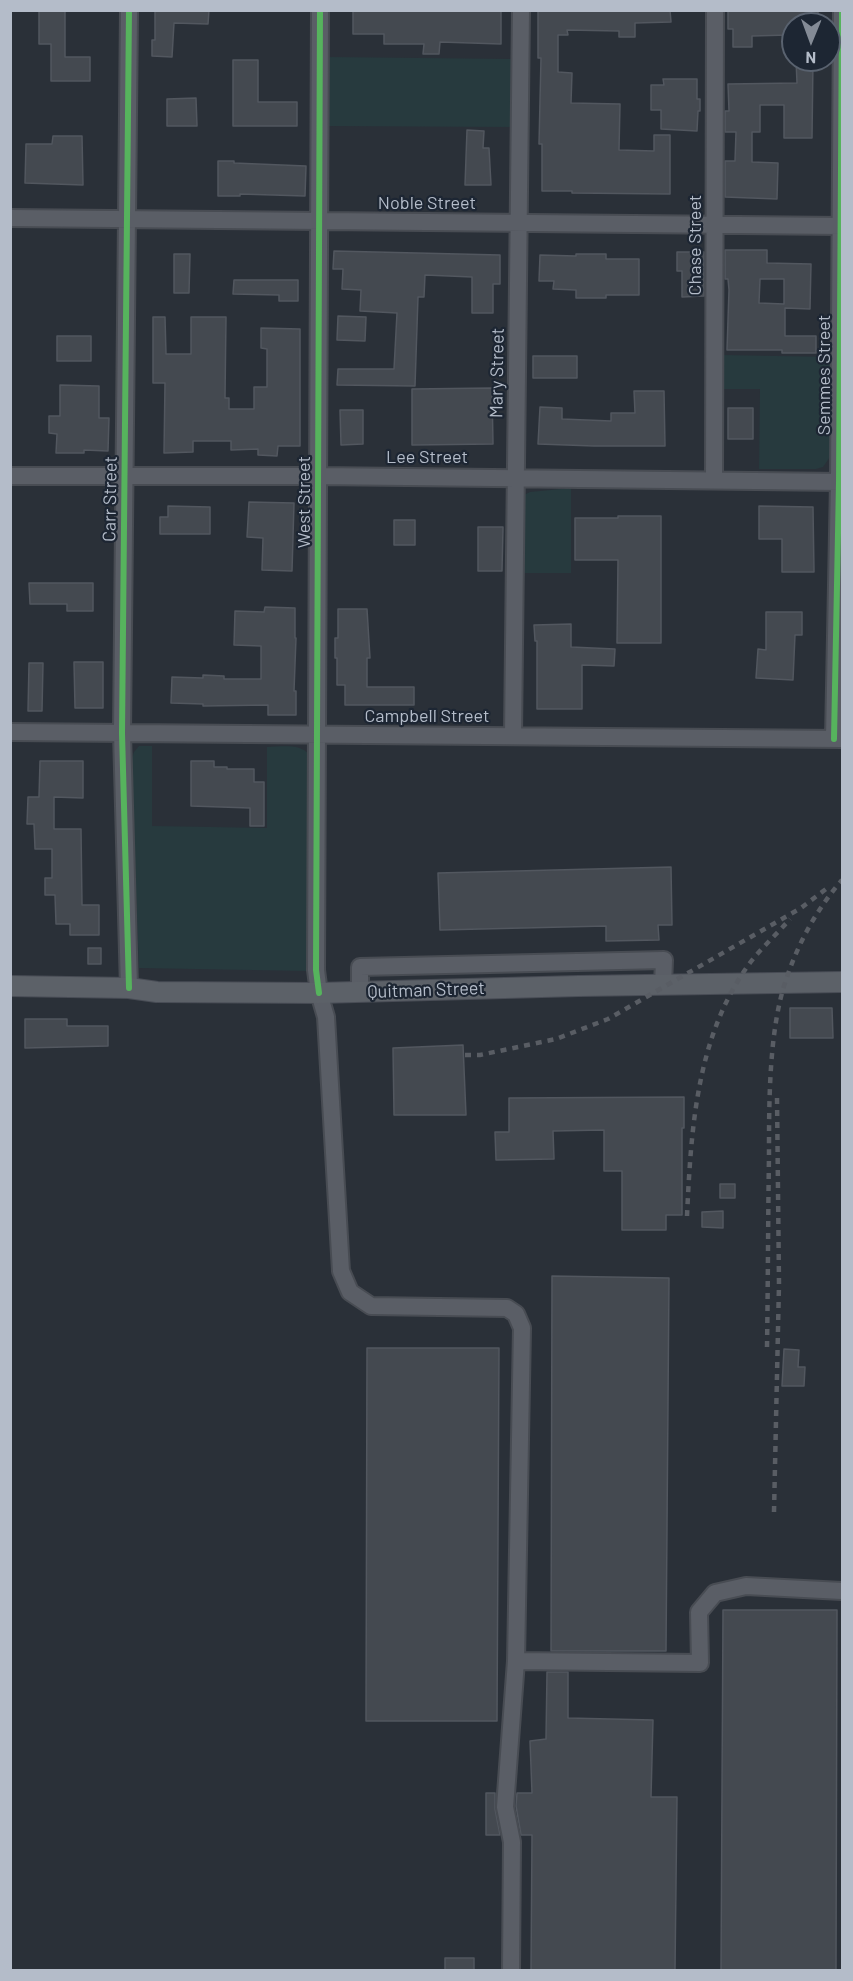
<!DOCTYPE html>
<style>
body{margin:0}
#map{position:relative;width:853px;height:1981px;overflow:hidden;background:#2a3038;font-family:Barlow,sans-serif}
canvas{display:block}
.frame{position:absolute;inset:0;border:12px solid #b4bcc9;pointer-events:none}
.north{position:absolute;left:781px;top:12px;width:60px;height:60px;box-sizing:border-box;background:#1d2633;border:2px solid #59626f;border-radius:50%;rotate:181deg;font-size:16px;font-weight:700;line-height:24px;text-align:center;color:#b4bcc9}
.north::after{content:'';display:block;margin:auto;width:21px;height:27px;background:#848b96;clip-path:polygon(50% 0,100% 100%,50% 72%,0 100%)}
</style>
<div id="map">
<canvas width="853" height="1981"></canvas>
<div class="frame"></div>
<div class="north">N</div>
</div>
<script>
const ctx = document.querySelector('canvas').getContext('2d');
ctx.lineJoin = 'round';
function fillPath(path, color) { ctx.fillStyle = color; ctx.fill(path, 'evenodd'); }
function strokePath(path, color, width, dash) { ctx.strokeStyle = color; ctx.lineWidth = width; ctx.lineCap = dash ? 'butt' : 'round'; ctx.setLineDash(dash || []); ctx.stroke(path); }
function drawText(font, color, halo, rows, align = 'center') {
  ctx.font = font + ' Barlow,sans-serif'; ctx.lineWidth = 4.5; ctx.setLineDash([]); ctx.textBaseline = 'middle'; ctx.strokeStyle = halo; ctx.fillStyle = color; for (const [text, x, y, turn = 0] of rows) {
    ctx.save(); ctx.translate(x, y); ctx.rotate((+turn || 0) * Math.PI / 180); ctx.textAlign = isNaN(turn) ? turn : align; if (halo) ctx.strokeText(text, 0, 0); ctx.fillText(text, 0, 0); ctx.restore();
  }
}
fillPath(new Path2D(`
 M328 57 512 59 511 127 327 126Z
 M721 355 832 357 830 457 823 467 816 469H759L760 389H719Z
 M571 488V573H523L524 495 530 492Z
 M139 746H152V826L267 828V747C280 747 301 743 309 755L308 971 139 968 131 762 134 752Z`), '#273a3e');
const building = new Path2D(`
 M39 10H65V57H90V81H51V44H39Z
 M155 10H209L208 24 174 23 172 57 152 56V40H155Z
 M353 10H501V44L440 42 439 54H423L424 44H384V34H353Z
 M538 10H670L671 22 635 23V37H619V31L567 30 568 35H558V72L572 73 571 103 620 104 619 150 654 151V135H670V194L572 193V191H542V144H539L541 58H538Z
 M728 10H818V24H788V35L752 36V47H733V29H728Z
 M233 60H258V102H297V126H233Z
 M796 60H813L812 138H784V105H760V132H752V162L778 163 777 199 725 197V161H735L736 132H725V111H729L728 84 797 83Z
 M663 79H697V99H700V111H698L697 131 661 129V110H651V85H664Z
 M196 98 197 126H167V99Z
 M467 130 484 131 483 148H489L491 185H465Z
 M53 136H82L83 185 25 183 26 144H52Z
 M218 161H234V163L306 166 305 196 240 194V196H218Z
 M725 250H767V263L811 264 810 309 785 308V336H816V353H782V350H727L729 290 728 279H725ZM760 279H784V304L759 303Z
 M334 251 500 255V284H493V313H472V277L425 275 424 297H418L415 386 337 385 338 369H394L397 313 360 311 361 290 342 289 343 269H333Z
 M677 252H704V296L682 297V271H677Z
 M174 254H190L189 293H174Z
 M576 254H606V259H639V295H606V298H576V290L553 289 554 281H539L540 255 576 256Z
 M234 280H298V301H279V295L233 294Z
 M338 316 366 317 365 341 337 340Z
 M153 317H165L166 354H191V317H226L225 398H229V409H254V387H267V349L261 348V328L300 329V446H278L277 456 258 455V449L231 450V441H193V452L164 453 165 383H153Z
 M57 336H91V361H57Z
 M533 356H577V378H533Z
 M60 385 99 386V418H109L108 451 84 450V453H56L57 434 49 433V416H60Z
 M492 388 493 444 412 445V389Z
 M634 391H664L665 446H594L538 444 540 407 562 408V419L611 421V413H635Z
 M728 408H753V439H728Z
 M340 410H363V444L341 445Z
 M249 502 294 503 292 571 262 570 263 538 247 537Z
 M168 506 210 507V534H160V517H168Z
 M759 506 813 507 814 572H782V539H759Z
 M618 516H661V643H617L618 560H575V518H618Z
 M394 520H415V545H394Z
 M478 527H503L502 571H478Z
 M29 583H93V611H67V604H30Z
 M265 607 295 608V638H296L294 691H296V715H268V705L203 706V704L171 703 172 677 203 678V675L224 676V679H261V646L234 645 235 611 264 612Z
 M338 609H367L370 658H367V687H414V705H345V685H337V658H335V638H338Z
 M766 612H802V635H795L793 680 756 678 758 649 766 650Z
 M571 624V647L615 649 614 666 582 665V709H537V641H535L534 625Z
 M74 662H103V708H75Z
 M29 663H43L42 711H28Z
 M40 761H83V798L54 797V829H81L82 905H99V935H70V924H56L55 895H45V878H52V849H35L34 824H27L28 797H39Z
 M191 761H214V767H227V769H254V782H264V826H250V808L191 806Z
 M671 867 672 925H658L659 940 606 941V926L440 930 438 873Z
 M88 948H101V964H88Z
 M790 1008H832L833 1038H790Z
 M25 1019H67V1026H108V1046L25 1048Z
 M463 1045 466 1115H394L393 1048Z
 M684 1097V1128H682V1215H666V1230H622V1171H604V1130L553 1131 554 1159 496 1160 495 1132H509V1098Z
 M720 1184H735V1198H720Z
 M723 1211V1228L702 1227V1212Z
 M552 1276 669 1278 666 1651H551Z
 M367 1348H499L497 1721H366Z
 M784 1349 799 1350 798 1367H805L804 1386H782Z
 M723 1610H837L836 1971H721Z
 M547 1672H568V1718L653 1720 651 1797H677L675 1971H531L532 1835H521L516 1806 517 1793H532L530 1741 546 1739Z
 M486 1793H495V1809L500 1835H486Z
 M445 1958H474V1971H445Z`);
fillPath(building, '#444950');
strokePath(building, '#52575f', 1.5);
const minor = new Path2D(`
 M129 10 122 733 129 988
 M320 10 316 970 319 993 326 1017 341 1271 350 1292 371 1306 507 1308 516 1314 522 1328 516 1661 700 1663 699 1612 715 1593 746 1586 842 1591
 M10 218 842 226
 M10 476H319L842 482
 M714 480 715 10
 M10 732 842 739
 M513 736 521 10
 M834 739 839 482 842 10
 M360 992V967L664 960 663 985
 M511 1970 512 1842 505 1807 516 1661`);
const major = new Path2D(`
 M10 986 129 988 157 992 319 993 579 986 842 982`);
strokePath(minor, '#484c53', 20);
strokePath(major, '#484c55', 22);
strokePath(minor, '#5a5e66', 16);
strokePath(major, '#5c6168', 20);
strokePath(new Path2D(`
 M465 1055H480L556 1039 608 1019 801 908 830 886
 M687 1216C691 1131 696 1039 747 967 759 950 776 935 790 919
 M767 1347C768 1283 768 1219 769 1155 769 1102 769 1032 785 983 797 945 816 910 842 880
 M774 1512 779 1284 777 1097`), '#595d64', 4.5, [6, 6]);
strokePath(new Path2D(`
 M129 10 122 733 129 988
 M834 739 839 482 842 10
 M319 993 316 970 320 10`), '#56b35d', 6);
drawText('18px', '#b4bcc9', '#1d2633', [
 ["Noble Street",427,203],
 ["Chase Street",695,245,-90],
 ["Mary Street",497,373,-89],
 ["Semmes Street",824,375,-90],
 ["Lee Street",427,457],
 ["Carr Street",110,499,-89],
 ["West Street",304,502,-90],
 ["Campbell Street",427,716],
 ["Quitman Street",426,990,-2]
]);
</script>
